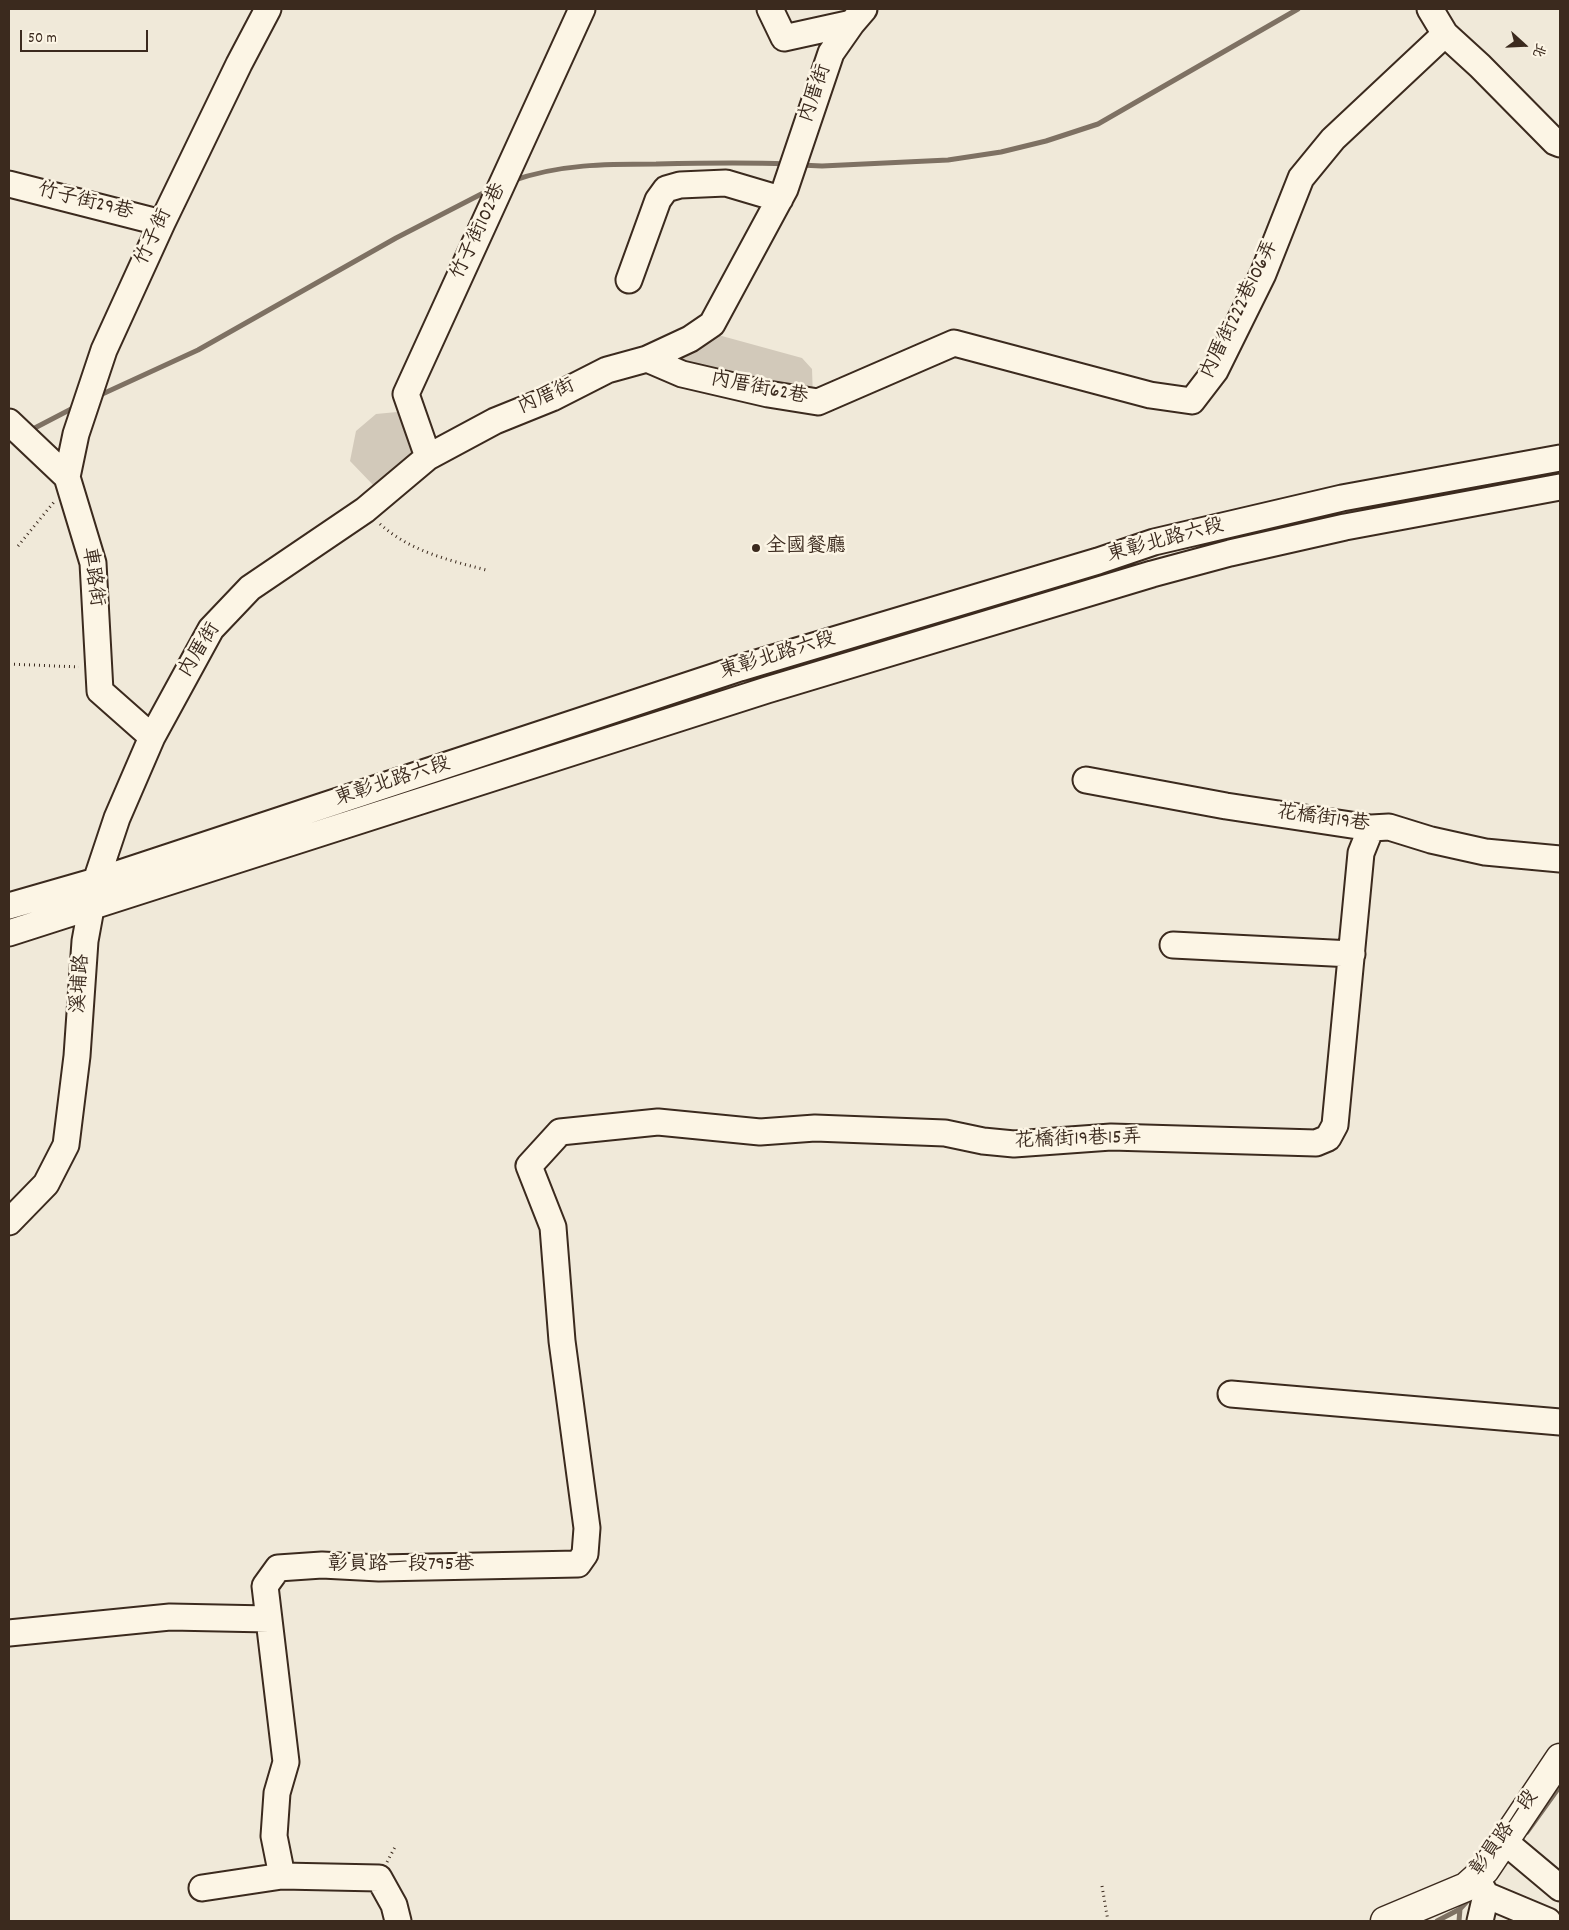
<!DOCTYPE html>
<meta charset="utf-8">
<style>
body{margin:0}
#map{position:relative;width:1569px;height:1930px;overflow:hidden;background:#f0e9d9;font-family:Dekko,"LXGW WenKai TC",sans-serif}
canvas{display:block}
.frame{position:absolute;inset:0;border:10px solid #3b2a1e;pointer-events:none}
.north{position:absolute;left:1499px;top:20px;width:50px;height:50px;-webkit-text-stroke:4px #fcf5e5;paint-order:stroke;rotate:110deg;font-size:14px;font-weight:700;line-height:20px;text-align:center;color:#3b2a1e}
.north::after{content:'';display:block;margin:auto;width:18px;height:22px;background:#3b2a1e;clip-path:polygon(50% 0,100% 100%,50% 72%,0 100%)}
.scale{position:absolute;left:20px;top:30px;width:128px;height:22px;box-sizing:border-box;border:2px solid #3b2a1e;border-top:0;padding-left:6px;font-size:15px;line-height:18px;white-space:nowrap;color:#3b2a1e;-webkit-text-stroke:4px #fcf5e5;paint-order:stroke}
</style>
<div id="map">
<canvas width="1569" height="1930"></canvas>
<div class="frame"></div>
<div class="north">北</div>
<div class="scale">50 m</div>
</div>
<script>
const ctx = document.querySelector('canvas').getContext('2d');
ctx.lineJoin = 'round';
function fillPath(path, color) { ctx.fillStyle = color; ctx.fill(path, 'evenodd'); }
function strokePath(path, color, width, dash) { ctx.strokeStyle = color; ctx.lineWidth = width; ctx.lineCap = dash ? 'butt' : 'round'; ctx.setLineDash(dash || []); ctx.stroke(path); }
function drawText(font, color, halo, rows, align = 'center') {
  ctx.font = font + ' Dekko,"LXGW WenKai TC",sans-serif'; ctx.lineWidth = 5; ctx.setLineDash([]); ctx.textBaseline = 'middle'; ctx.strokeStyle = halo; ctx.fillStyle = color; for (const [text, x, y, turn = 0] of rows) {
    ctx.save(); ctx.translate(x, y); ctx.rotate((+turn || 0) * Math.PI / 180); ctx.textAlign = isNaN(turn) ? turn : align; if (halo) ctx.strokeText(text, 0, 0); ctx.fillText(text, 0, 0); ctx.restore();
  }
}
fillPath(new Path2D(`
 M700 330 802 358 812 369 813 398 678 364Z
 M397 412 421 453 374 486 350 461 356 431 376 414Z`), '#d2c9ba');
strokePath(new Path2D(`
 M800 165 822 166 948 160 1001 152 1046 141 1098 124 1298 9
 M512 181C559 164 607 164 656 164 700 163 743 162 787 164
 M98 396 198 350 396 238 491 189
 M29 431 77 406
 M1527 1832 1560 1786
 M1437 1921 1460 1909 1471 1897
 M1459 1921 1460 1909`), '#7e7163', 5);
const minor = new Path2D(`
 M770 9 784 38 852 23
 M1430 9 1445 34 1480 66 1555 142 1560 144
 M9 184 162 223
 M629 280 658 200 666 189 680 185 726 183 780 199
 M647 359 682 374 768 394 818 402 954 343 1150 395 1192 401 1215 371 1263 274 1301 178 1333 139 1445 34
 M9 422 67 477 93 563 100 691 152 737
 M428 457 406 394 582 9
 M67 477 76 434 104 350 162 223 239 64 268 9
 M1086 780 1226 806 1371 828 1389 827 1431 840 1485 852 1560 859
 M9 906 96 881 740 668 1098 561 1154 542 1342 498 1560 458
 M9 933 767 690 1152 574 1230 553 1345 527 1560 487
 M1173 945 1352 954
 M9 1222 46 1184 66 1145 77 1056 85 941 96 881 117 818 152 737 211 629 250 588 365 510 428 457 495 421 552 398 607 370 647 359 690 339 712 324 785 189 831 53 852 23 864 9
 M1231 1394 1560 1422
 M9 1633 170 1617 269 1619
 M1504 1841 1560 1888
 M1478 1881 1486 1895 1480 1921
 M202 1888 282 1876
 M1486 1895 1548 1921
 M398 1921 394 1905 379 1878 282 1876 274 1836 277 1793 286 1762 265 1586 278 1568 322 1565 379 1568 578 1564 585 1554 587 1528 562 1341 553 1227 529 1166 560 1132 658 1122 760 1132 815 1128 945 1133 983 1141 1014 1144 1111 1137 1316 1143 1328 1138 1335 1125 1361 853 1371 828`);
const major = new Path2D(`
 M1385 1921 1466 1887 1485 1870 1560 1758`);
strokePath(minor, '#3b2a1e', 29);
strokePath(major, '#3b2a1e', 31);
strokePath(new Path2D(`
 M380 524C410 551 448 560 486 570
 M18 546 54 502
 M9 664 79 667
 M387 1862 395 1847
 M1102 1886 1108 1921`), '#3b2a1e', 3, [1, 4]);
strokePath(minor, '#fcf5e5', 25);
strokePath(major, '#fcf5e5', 28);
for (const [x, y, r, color] of [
 [756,548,5,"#3b2a1e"]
]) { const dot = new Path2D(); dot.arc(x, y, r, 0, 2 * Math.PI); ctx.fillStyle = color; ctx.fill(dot); strokePath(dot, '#fcf5e5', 2); }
drawText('20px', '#3b2a1e', '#fcf5e5', [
 ["內厝街",817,94,-71],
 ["竹子街29巷",85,203,14],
 ["竹子街102巷",480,232,-65],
 ["竹子街",155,238,-65],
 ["內厝街222巷106弄",1241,310,-64],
 ["內厝街62巷",759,390,11],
 ["內厝街",547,398,-24],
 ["東彰北路六段",1166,542,-15],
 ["車路街",91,577,82],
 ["內厝街",201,651,-58],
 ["東彰北路六段",778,657,-17],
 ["東彰北路六段",393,783,-18],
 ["花橋街19巷",1323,820,8],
 ["溪埔路",82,984,-86],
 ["花橋街19巷15弄",1078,1141,-2],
 ["彰員路一段795巷",401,1566],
 ["彰員路一段",1506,1834,-54]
]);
drawText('20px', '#3b2a1e', '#fcf5e5', [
 ["全國餐廳",766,548]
], 'left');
</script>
